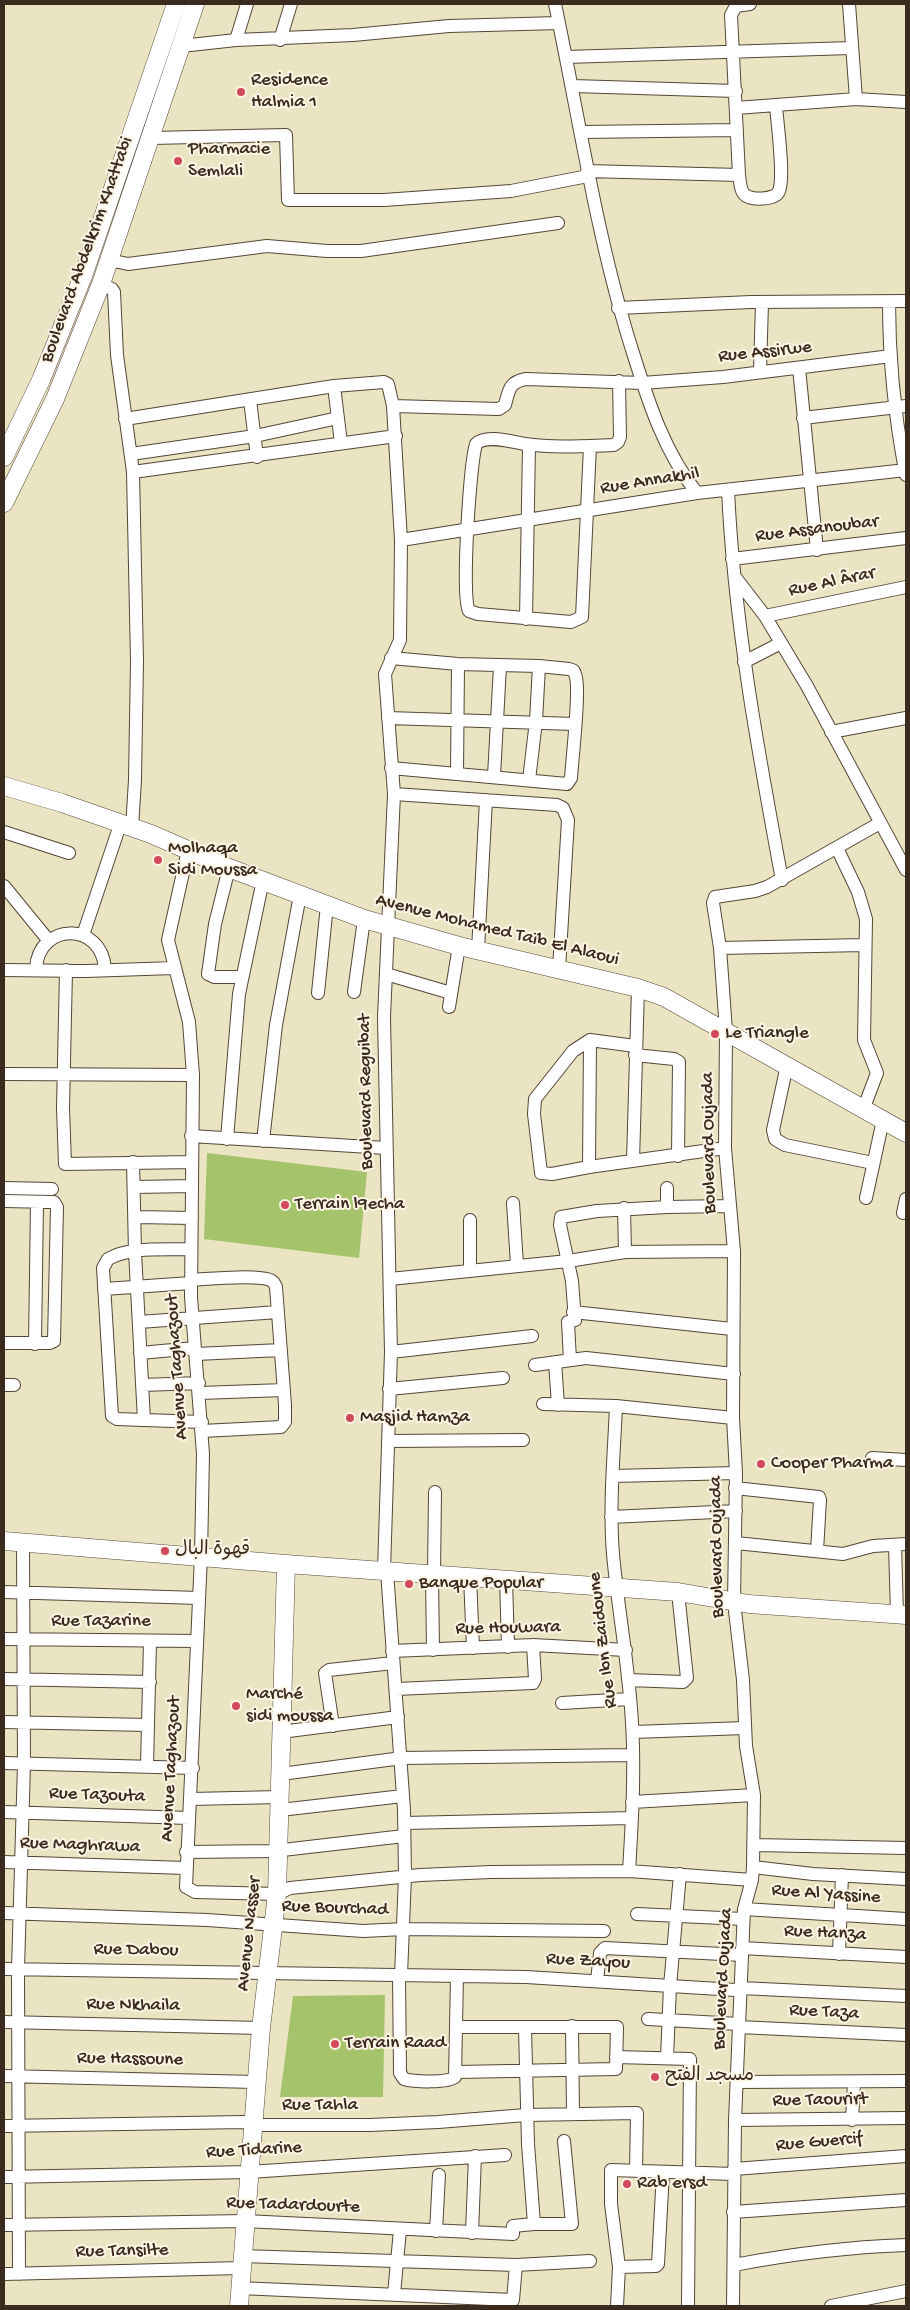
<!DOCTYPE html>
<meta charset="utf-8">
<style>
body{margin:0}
#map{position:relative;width:910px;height:2310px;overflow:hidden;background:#ebe4c3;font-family:"Gochi Hand",sans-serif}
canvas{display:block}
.frame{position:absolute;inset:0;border:5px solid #3b2a1e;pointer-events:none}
</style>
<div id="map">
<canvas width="910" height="2310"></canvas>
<div class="frame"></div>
</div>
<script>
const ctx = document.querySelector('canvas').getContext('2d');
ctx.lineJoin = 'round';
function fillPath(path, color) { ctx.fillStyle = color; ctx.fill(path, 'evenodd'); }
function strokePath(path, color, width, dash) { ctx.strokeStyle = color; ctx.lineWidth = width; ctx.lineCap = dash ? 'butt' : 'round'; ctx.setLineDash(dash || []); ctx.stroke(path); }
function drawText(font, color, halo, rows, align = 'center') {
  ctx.font = font + ' "Gochi Hand","Playpen Sans Arabic",sans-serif'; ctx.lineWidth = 4; ctx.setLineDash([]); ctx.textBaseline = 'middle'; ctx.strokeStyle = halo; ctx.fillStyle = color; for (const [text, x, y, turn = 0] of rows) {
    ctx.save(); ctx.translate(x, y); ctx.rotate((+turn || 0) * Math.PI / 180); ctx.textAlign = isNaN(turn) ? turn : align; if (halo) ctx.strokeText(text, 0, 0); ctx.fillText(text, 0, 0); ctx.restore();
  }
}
fillPath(new Path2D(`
 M207 1153 367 1172 359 1258 204 1239Z
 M385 1995 383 2097H280L293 1996Z`), '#a5c36a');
const street = new Path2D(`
 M555 4C580 122 597 241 634 356 649 404 665 453 697 493
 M750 4 736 6 731 15 739 175C740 181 740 190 744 194 750 201 776 200 779 191 785 176 777 123 776 105
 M849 4 856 99
 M236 40 247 4
 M280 40 291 4
 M181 46 236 40 353 35 449 26 559 23
 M566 57 851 48
 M573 86 736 91
 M736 108 856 99 906 102
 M582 132 737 130
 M151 138 286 135 288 200H384L511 191 588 176
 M587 171 739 175
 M109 260 128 264 267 246 327 251H361L558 223
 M101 284 112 289 114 292 117 355 133 472 137 661 135 780 132 828
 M889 302C889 360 895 419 906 475
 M618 308 751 302 906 301
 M799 368 817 550
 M760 372 762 302
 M334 386 341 443
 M250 400 257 457
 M803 418 906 406
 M125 419 334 386 384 382 388 384 393 406
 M590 446 582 617 571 622 478 614 469 611C461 596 470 464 476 444 486 434 512 442 525 444 554 448 585 446 614 445L618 442 620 437 619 381
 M131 454 255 436 338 418
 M133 472 396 436
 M728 490C734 621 758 751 782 880
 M401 540 697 493 906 470
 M732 559 906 538
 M735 577 765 616 807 686 906 870
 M765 616 906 587
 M526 619 529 445
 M744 662 781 643
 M388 718 575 724
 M831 732 906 718
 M391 768 567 784 571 778C572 760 581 686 575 674 574 670 573 670 569 669L539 666 458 664 391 658
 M457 773 458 664
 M494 776 500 666
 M529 780 536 721 539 666
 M394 794 557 805 563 808 568 820 559 969
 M4 832 69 853
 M837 848 858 892 866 919 864 1040 877 1073 863 1110
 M188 850 168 940 189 1022 193 1075 191 1297 203 1454 201 1556 186 1887 195 1892 277 1894 290 1888 420 1875 491 1872 629 1871 752 1880
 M229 868 215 924 208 974 214 977H242
 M4 886 49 941
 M83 935 120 825
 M720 948 864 945
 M478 950 486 800
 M36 969C38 922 102 921 105 969
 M4 970 86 971 174 968
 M66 970 63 1108 65 1164 192 1162
 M386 974 451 993
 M354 992 364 919
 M318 993 327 905
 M449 1007 459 946
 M635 1046 590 1040 573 1051 535 1099 534 1114 541 1173 552 1174 589 1167 725 1148
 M635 1055 674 1059 679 1062 678 1156
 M787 1065 773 1130 775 1139 785 1145 873 1163
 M4 1074 193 1075
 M191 1136 386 1148
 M227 1139 239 994 263 880
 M263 1141 276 1025 300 895
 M633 1161 638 988
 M133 1162 135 1252 144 1420 202 1422
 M589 1167 590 1040
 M134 1187 192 1186
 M4 1188 52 1189
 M667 1188V1207L729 1206
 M866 1198 883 1120
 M4 1201 54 1202 57 1207 54 1341 50 1343H4
 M513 1203 517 1265
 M624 1208 625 1252
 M903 1213 906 1199
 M136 1217 192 1218
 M470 1220V1271
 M390 1279 568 1261 625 1252 734 1251
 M191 1280C206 1279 261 1274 272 1281 274 1282 275 1285 276 1287L285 1405V1422L281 1427 202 1431
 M104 1289 191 1283
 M573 1312 732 1329
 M139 1322 278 1312
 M35 1344 37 1202
 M391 1352 532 1336
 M140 1353 195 1348
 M196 1354 281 1350
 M570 1360 568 1322 575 1320 572 1281 560 1225 561 1217 597 1211 667 1207
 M555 1362 558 1405
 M535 1365 586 1358 734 1374
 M4 1385H14
 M142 1385 199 1383
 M389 1389 503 1378
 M200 1393 284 1390
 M543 1404 616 1406 733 1418
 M616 1406C614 1455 609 1505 613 1554 618 1610 629 1666 632 1723 635 1772 632 1822 629 1871
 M144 1420 117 1419 112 1416 103 1268 108 1259C131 1246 165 1250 191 1249
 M388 1441 523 1440
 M872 1458 906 1460
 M613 1476 736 1473
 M735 1488 819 1497 820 1500 817 1551
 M611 1517 736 1511
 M736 1543 843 1554 873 1546 906 1544
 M895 1545 897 1614
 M384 1570 391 1352 384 1017 394 794 385 674 400 640 401 540 393 406 499 409 505 405C509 390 509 382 526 379L642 383 723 377 891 356
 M387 1571 404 1810 405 1876 401 1975
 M432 1574 433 1650
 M434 1574 435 1492
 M470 1577 473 1648
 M506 1579 508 1647
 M4 1592 199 1598
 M4 1639 197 1641
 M392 1651 533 1645 626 1650
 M4 1679 150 1682
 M628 1680 683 1682 687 1678 678 1592
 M396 1689 533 1683 535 1679 533 1645
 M562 1703 630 1699
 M4 1722 148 1725
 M333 1726 325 1673 329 1670 393 1663
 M281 1732 398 1717
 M633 1732 745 1728
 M4 1763 193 1768
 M147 1766 150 1641
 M281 1774 402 1758 633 1755
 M191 1799 280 1797
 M632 1802 754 1795
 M280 1810 403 1796
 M4 1812 189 1818
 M404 1823 632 1818
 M754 1845 906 1848
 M186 1852 274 1851 404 1836
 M4 1862 186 1868
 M753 1867 813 1874 906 1879
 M744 1909 906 1919
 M4 1913 207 1920 363 1931 404 1929 604 1931
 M637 1914 743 1919
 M742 1948 906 1957
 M839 1954 842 1875
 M4 1969 526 1977 735 1990 741 1988 906 1996
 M399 1975 400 2073 404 2079C414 2082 448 2083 455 2077L457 1976
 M597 1981 600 1953 605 1948 742 1955
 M648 2019 739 2024
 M4 2022 261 2028
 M572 2026 573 2113
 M457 2027H617L616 2069 457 2072
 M739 2027 906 2035
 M525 2028 528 2144 534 2224
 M616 2057 690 2059 688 2306
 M667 2058 670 1986 680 1874
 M4 2076 256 2082
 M737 2082 906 2081
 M735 2120 906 2118
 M852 2120 854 2083
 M4 2126 244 2122 253 2125H370L438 2122 526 2115 637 2113 636 2171
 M734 2169 906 2156
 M4 2177 249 2172 505 2155
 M733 2212 906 2200
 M4 2225 244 2221 513 2234V2226L534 2224H572L564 2141
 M436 2231 439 2175
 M472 2233 475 2156
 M242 2256 516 2265 590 2261
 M734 2265C791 2254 848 2247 906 2245
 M619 2267 656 2266 658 2264 663 2172
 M4 2274 241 2268
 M19 2274 18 1969 24 1764 23 1542
 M239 2288 513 2300 516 2265
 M394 2294 400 2230
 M617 2306 619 2267 611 2204V2170L734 2174
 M733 2306 735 2120 744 1909 752 1880 753 1867 754 1795 746 1746 743 1680 734 1602 736 1473 733 1418 734 1251 725 1148 726 1031 720 948 713 903 715 897 755 891 767 887 880 823
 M831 2306 906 2291`);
const secondary = new Path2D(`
 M4 457 41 380 83 276 176 4
 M4 503 55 399 101 284 195 4
 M4 786 62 803 151 834 229 868 364 919 459 946 638 988 664 997 906 1133
 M4 1541 286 1564 678 1592 749 1604 906 1615
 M239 2306 261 2028 277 1894 286 1564`);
strokePath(street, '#554637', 14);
strokePath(secondary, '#554637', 19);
strokePath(street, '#fff', 12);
strokePath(secondary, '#fff', 18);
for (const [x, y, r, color] of [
 [241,92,5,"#d1495b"],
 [178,161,5,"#d1495b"],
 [158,860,5,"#d1495b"],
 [715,1034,5,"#d1495b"],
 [285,1205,5,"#d1495b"],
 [350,1418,5,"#d1495b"],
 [761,1464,5,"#d1495b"],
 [165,1551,5,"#d1495b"],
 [409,1584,5,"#d1495b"],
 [236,1706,5,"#d1495b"],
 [335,2044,5,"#d1495b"],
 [655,2077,5,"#d1495b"],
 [627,2184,5,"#d1495b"]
]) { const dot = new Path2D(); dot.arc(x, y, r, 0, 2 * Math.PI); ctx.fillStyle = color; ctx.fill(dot); strokePath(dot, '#fcf5e5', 2); }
drawText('19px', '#3b2a1e', '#fcf5e5', [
 ["Residence",251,81],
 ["Halmia 1",251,103],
 ["Pharmacie",188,150],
 ["Semlali",188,172],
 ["Molhaqa",168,849],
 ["Sidi Moussa",168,871],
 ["Le Triangle",725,1034],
 ["Terrain l9echa",295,1205],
 ["Masjid Hamza",360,1418],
 ["Cooper Pharma",771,1464],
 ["قهوة البال",175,1551],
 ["Banque Popular",419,1584],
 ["Marché",246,1695],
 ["sidi moussa",246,1717],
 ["Terrain Raad",345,2044],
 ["مسجد الفتح",665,2077],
 ["Rab ersd",637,2184]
], 'left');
drawText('19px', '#3b2a1e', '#fcf5e5', [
 ["Boulevard Abdelkrim Khattabi",88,250,-70],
 ["Rue Assirwe",765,353,-6],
 ["Rue Annakhil",650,482,-9],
 ["Rue Assanoubar",817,530,-7],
 ["Rue Al Ârar",832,583,-12],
 ["Avenue Mohamed Taïb El Alaoui",497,931,14],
 ["Boulevard Reguibat",367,1092,-91],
 ["Boulevard Oujada",710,1143,-91],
 ["Avenue Taghazout",178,1367,-94],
 ["Boulevard Oujada",718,1547,-91],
 ["Rue Tazarine",101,1622],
 ["Rue Houwara",508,1629,-1],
 ["Rue Ibn Zaidoune",604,1640,-97],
 ["Avenue Taghazout",172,1769,-87],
 ["Rue Tazouta",97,1796,2],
 ["Rue Maghrawa",80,1846,2],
 ["Rue Al Yassine",826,1895,4],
 ["Rue Bourchad",335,1909,2],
 ["Avenue Nasser",250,1934,-84],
 ["Rue Hanza",825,1934,3],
 ["Rue Dabou",136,1951,1],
 ["Rue Zayou",588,1962,3],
 ["Boulevard Oujada",724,1979,-87],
 ["Rue Nkhaila",133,2006,1],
 ["Rue Taza",824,2013,3],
 ["Rue Hassoune",130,2060,1],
 ["Rue Taourirt",820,2101,-1],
 ["Rue Tahla",320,2106],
 ["Rue Guercif",819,2143,-5],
 ["Rue Tidarine",254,2151,-3],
 ["Rue Tadardourte",293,2206,2],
 ["Rue Tansilte",122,2252,-1]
]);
</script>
